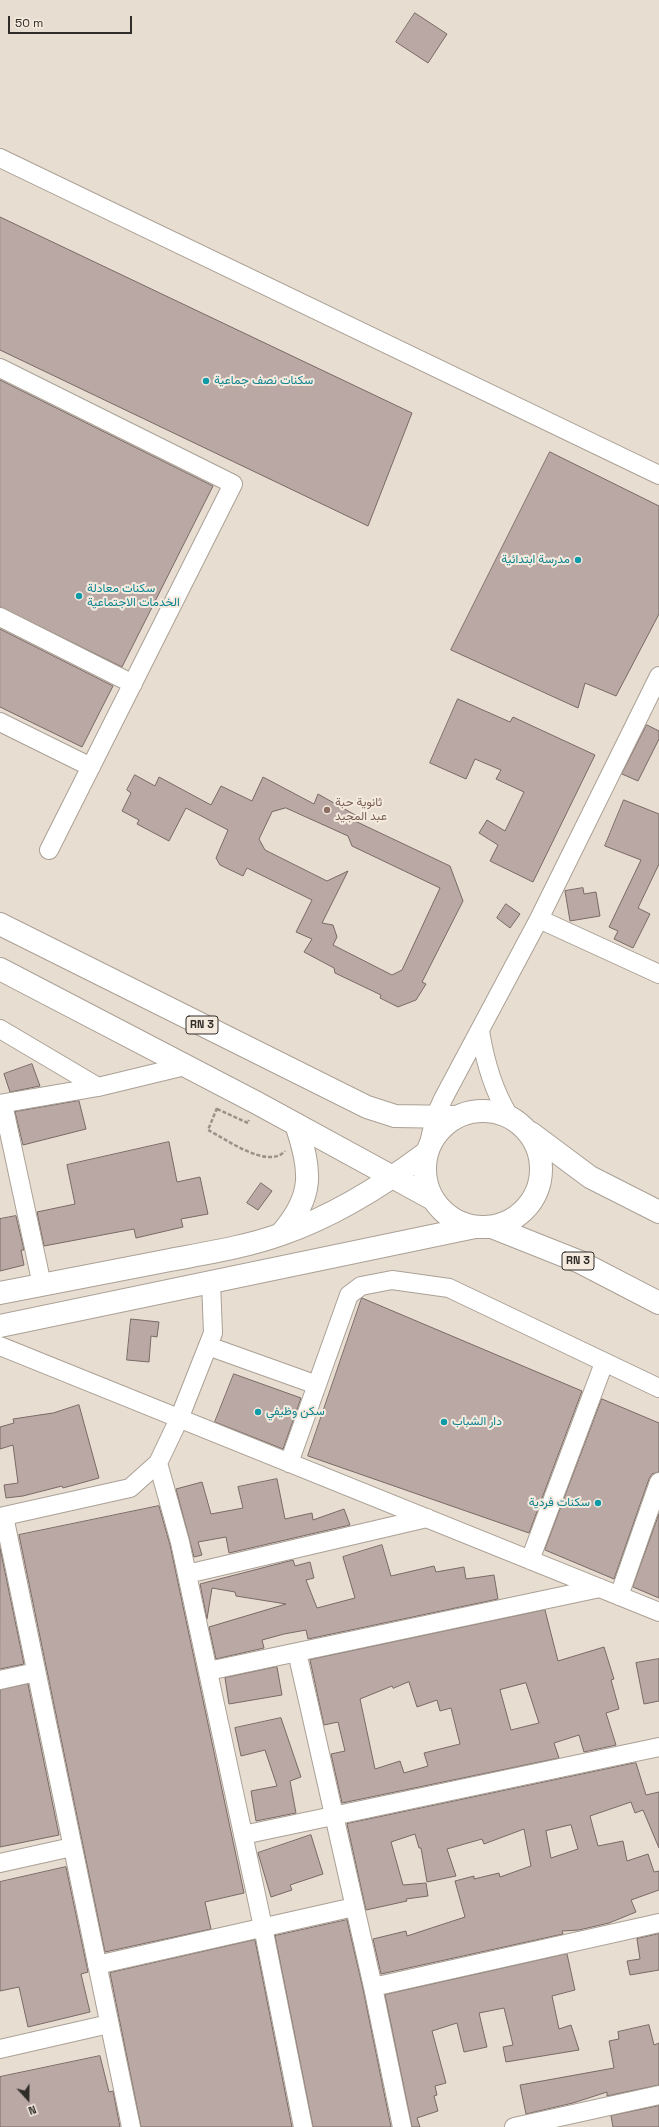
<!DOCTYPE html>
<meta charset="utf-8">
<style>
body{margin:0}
#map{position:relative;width:659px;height:2127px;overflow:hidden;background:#e8ddd1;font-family:"Space Grotesk",sans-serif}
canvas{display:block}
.north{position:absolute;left:8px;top:2079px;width:40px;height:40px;-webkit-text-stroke:3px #f5eade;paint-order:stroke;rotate:159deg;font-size:11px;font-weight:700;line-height:16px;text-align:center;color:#302c28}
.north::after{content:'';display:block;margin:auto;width:14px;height:18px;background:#302c28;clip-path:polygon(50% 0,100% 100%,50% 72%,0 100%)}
.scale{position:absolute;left:8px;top:16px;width:124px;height:18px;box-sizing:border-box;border:2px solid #302c28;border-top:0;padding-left:5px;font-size:12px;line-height:14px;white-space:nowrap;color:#302c28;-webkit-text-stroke:3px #f5eade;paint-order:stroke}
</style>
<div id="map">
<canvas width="659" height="2127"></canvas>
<div class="north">N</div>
<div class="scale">50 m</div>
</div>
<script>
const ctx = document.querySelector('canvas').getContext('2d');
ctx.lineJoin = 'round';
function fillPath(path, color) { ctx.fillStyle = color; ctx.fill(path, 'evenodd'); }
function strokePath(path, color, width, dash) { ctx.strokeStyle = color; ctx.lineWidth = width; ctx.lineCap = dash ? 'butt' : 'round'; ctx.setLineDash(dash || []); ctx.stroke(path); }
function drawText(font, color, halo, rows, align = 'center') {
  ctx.font = font + ' "Space Grotesk",Vazirmatn,sans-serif'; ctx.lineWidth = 4; ctx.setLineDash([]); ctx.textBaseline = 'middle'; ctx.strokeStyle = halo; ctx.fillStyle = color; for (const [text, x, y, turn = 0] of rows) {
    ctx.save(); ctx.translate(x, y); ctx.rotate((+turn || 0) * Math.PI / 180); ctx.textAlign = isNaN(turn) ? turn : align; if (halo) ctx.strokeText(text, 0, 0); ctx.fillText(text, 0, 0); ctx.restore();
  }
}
const building = new Path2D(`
 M415 13 447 34 428 63 396 42Z
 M0 217 412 413 368 526 0 350Z
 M0 380 213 486 122 667 0 607Z
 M550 452 659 506V614L616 696 585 683 578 708 451 650Z
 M0 629 113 686 82 747 0 707Z
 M458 699 510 722 513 717 595 755 533 882 490 861 498 845 479 833 487 820 505 831 524 792 496 779 501 770 475 759 466 779 430 763Z
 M647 725 659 731V739L638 781 622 774Z
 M135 775 155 786 159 777 211 805 221 786 252 801 263 777 314 804 318 794 357 816 355 821 450 866 463 901 422 982 426 984 416 1000 398 1007 380 998 381 995 335 973 334 968 304 952 312 939 296 932 312 900 247 868 243 876 220 865 216 858 228 830 186 808 169 841 137 824 139 820 122 811 131 793 127 790ZM286 808 348 836 352 846 440 888 402 970 392 975 333 945 337 937 333 925 322 923 348 871 327 881 265 850 259 839 272 812Z
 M624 800 659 814V864L638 908 650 914 633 948 614 939 618 931 609 927 641 860 605 846Z
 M583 888 584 894 596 892 600 916 570 921 565 891Z
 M506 904 520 914 510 928 497 918Z
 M32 1064 40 1086 10 1092 4 1074Z
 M79 1101 86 1129 23 1145 15 1112Z
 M169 1142 177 1182 200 1177 208 1214 181 1219 183 1227 136 1238 134 1229 44 1246 37 1212 75 1204 67 1165Z
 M261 1183 272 1191 258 1210 247 1203Z
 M16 1216 24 1250H21L24 1265 0 1271V1219Z
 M362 1298 582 1391 529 1533 308 1456Z
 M131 1319 159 1322 157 1337 151 1336 149 1362 127 1360Z
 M234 1374 301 1398 283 1449 215 1422Z
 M602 1399 659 1423V1472L652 1474 649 1479 614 1579 545 1550Z
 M79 1405 99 1478 63 1488 62 1486 23 1496 6 1498 4 1485 18 1483 13 1445 0 1449V1427L14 1423 13 1419 53 1413Z
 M277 1479 285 1519 312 1513 313 1520 344 1509 350 1525 229 1553 226 1537 198 1542 202 1555 194 1557 176 1489 202 1482 211 1514 243 1508 238 1487Z
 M159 1506 170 1545 244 1893 205 1902 211 1929 105 1952 19 1535Z
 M659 1514V1598L633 1587Z
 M382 1545 391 1576 434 1566 436 1572 464 1567 466 1579 494 1575 498 1599 308 1639 306 1630 284 1634 262 1640 264 1648 216 1659 209 1627 286 1604 236 1596 235 1592 212 1588 207 1619 200 1584 293 1560 295 1566 310 1562 314 1578 306 1580 317 1608 355 1598 343 1557Z
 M0 1548 24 1664 0 1669Z
 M545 1610 558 1661 604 1647 614 1679 611 1680 619 1709 606 1713 616 1745 584 1752 579 1735 554 1743 559 1758 342 1803 331 1754 345 1751 338 1722 324 1725 310 1660ZM409 1682 417 1707 437 1700 440 1711 451 1708 460 1744 424 1753 428 1766 404 1773 400 1761 375 1769 360 1699 392 1686 393 1688ZM526 1683 539 1723 511 1730 500 1690Z
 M659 1659V1701L644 1704 636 1663Z
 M277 1667 282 1695 229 1704 225 1678Z
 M28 1684 59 1835 0 1847V1690Z
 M281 1718 301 1777 290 1781 296 1813 256 1821 251 1791 277 1786 265 1750 241 1756 235 1728Z
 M636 1763 646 1795 659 1792V1848L643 1810 635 1813 631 1802 590 1816 598 1846 623 1841 627 1861 648 1854 654 1872 659 1871V1890L631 1900 636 1912 609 1923 579 1930 562 1931 563 1934 381 1974 373 1939 406 1931 407 1936 465 1917 455 1881 474 1876V1879L499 1873 500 1877 531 1866 524 1829 484 1844 482 1839 447 1849 456 1876 427 1882 421 1848H419L415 1834 391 1842 403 1885 426 1883 428 1896 406 1899 407 1901 366 1910 347 1824ZM571 1825 578 1849 551 1858 546 1831Z
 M311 1835 323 1874 290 1885 292 1890 271 1897 258 1853Z
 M66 1867 88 1972 81 1974 90 2012 28 2027 19 1987 0 1991V1882Z
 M347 1920 363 1989 391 2127H313L275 1936Z
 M659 1934V1970L630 1975 627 1961 640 1959 637 1939Z
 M255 1940 292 2127H141L110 1973Z
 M567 1954 575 1990 552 1996 559 2029 571 2025 579 2050 506 2062 503 2047 513 2045 504 2008 479 2013 487 2047 464 2052 457 2023 432 2031 446 2083 435 2086 437 2095 434 2096 438 2111 417 2118 420 2127H412L385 1995Z
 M649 2025 654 2045 659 2043V2085L607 2096V2092L573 2103 526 2114 520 2085 614 2068 609 2041 619 2039 618 2032Z
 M100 2056 109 2092 113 2091 120 2127H0V2077Z
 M659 2106V2127H613L611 2116Z`);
fillPath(building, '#b9a8a4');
strokePath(building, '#796a66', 1);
const minor = new Path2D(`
 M0 158 659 475
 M0 368 233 484 49 850
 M0 617 133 684
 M0 722 91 767
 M539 919 659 974
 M0 1029 98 1087 185 1066
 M480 1031C485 1062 493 1090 509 1116
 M0 1104 98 1087
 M3 1104 42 1285
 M428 1148 435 1117 443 1099 539 919 659 676
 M0 1346 659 1612
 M208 1346 317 1385
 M158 1463 180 1542 263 1927 303 2127
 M289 1463 349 1295 361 1286 392 1280 449 1288 659 1388
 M4 1516 131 2127
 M0 1517 130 1488 158 1463 179 1419 213 1333 211 1282
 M530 1560 604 1363
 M187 1574 427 1518
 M619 1596 659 1482
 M297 1652 373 1987 402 2127
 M208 1671 600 1588
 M0 1680 36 1672
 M243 1835 659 1747
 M0 1863 72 1847
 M97 1965 354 1907
 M373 1987 659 1923
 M0 2049 109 2024
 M514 2127 659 2095`);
const major = new Path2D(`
 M0 924 367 1107 395 1116 457 1117
 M0 969 257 1103 431 1198
 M425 1169a58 58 0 1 1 116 0a58 58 0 1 1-116 0Z
 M531 1133 590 1177 659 1212
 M492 1227 580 1262 659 1303
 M281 1234C315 1195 311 1171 296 1124
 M0 1293C57 1282 113 1271 170 1260 207 1253 246 1247 282 1234 334 1216 382 1186 426 1153
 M0 1326 475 1227`);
strokePath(minor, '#aaa095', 20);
strokePath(major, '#aaa095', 24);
strokePath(new Path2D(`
 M217 1108 208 1130C226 1139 268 1170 285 1151
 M217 1109 248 1123 249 1120`), '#9a9289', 2.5, [4, 2]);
strokePath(minor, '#fff', 18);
strokePath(major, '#fff', 22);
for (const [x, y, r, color] of [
 [206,381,4,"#0f9aa8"],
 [578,560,4,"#0f9aa8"],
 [79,596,4,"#0f9aa8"],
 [327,810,4,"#8d6e63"],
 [258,1412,4,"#0f9aa8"],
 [444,1422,4,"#0f9aa8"],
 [598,1503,4,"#0f9aa8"]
]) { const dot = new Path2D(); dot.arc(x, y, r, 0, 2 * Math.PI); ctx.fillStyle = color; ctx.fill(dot); strokePath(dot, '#f5eade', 1.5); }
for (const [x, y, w] of [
 [202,1025,32],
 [578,1261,32]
]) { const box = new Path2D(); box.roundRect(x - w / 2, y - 9, w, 18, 3); ctx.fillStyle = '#f5eade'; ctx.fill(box); strokePath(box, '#302c28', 1); }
drawText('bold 11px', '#302c28', null, [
 ["RN 3",202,1025],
 ["RN 3",578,1261]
]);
drawText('12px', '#0d838f', '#f5eade', [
 ["سكنات نصف جماعية",214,381],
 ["مدرسة ابتدائية",570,560,"right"],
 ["سكنات معادلة",87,589],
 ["الخدمات الاجتماعية",87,603],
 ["سكن وظيفي",266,1412],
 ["دار الشباب",452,1422],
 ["سكنات فردية",590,1503,"right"]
], 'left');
drawText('12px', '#785e54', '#f5eade', [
 ["ثانوية حبة",335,803],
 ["عبد المجيد",335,817]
], 'left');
</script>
